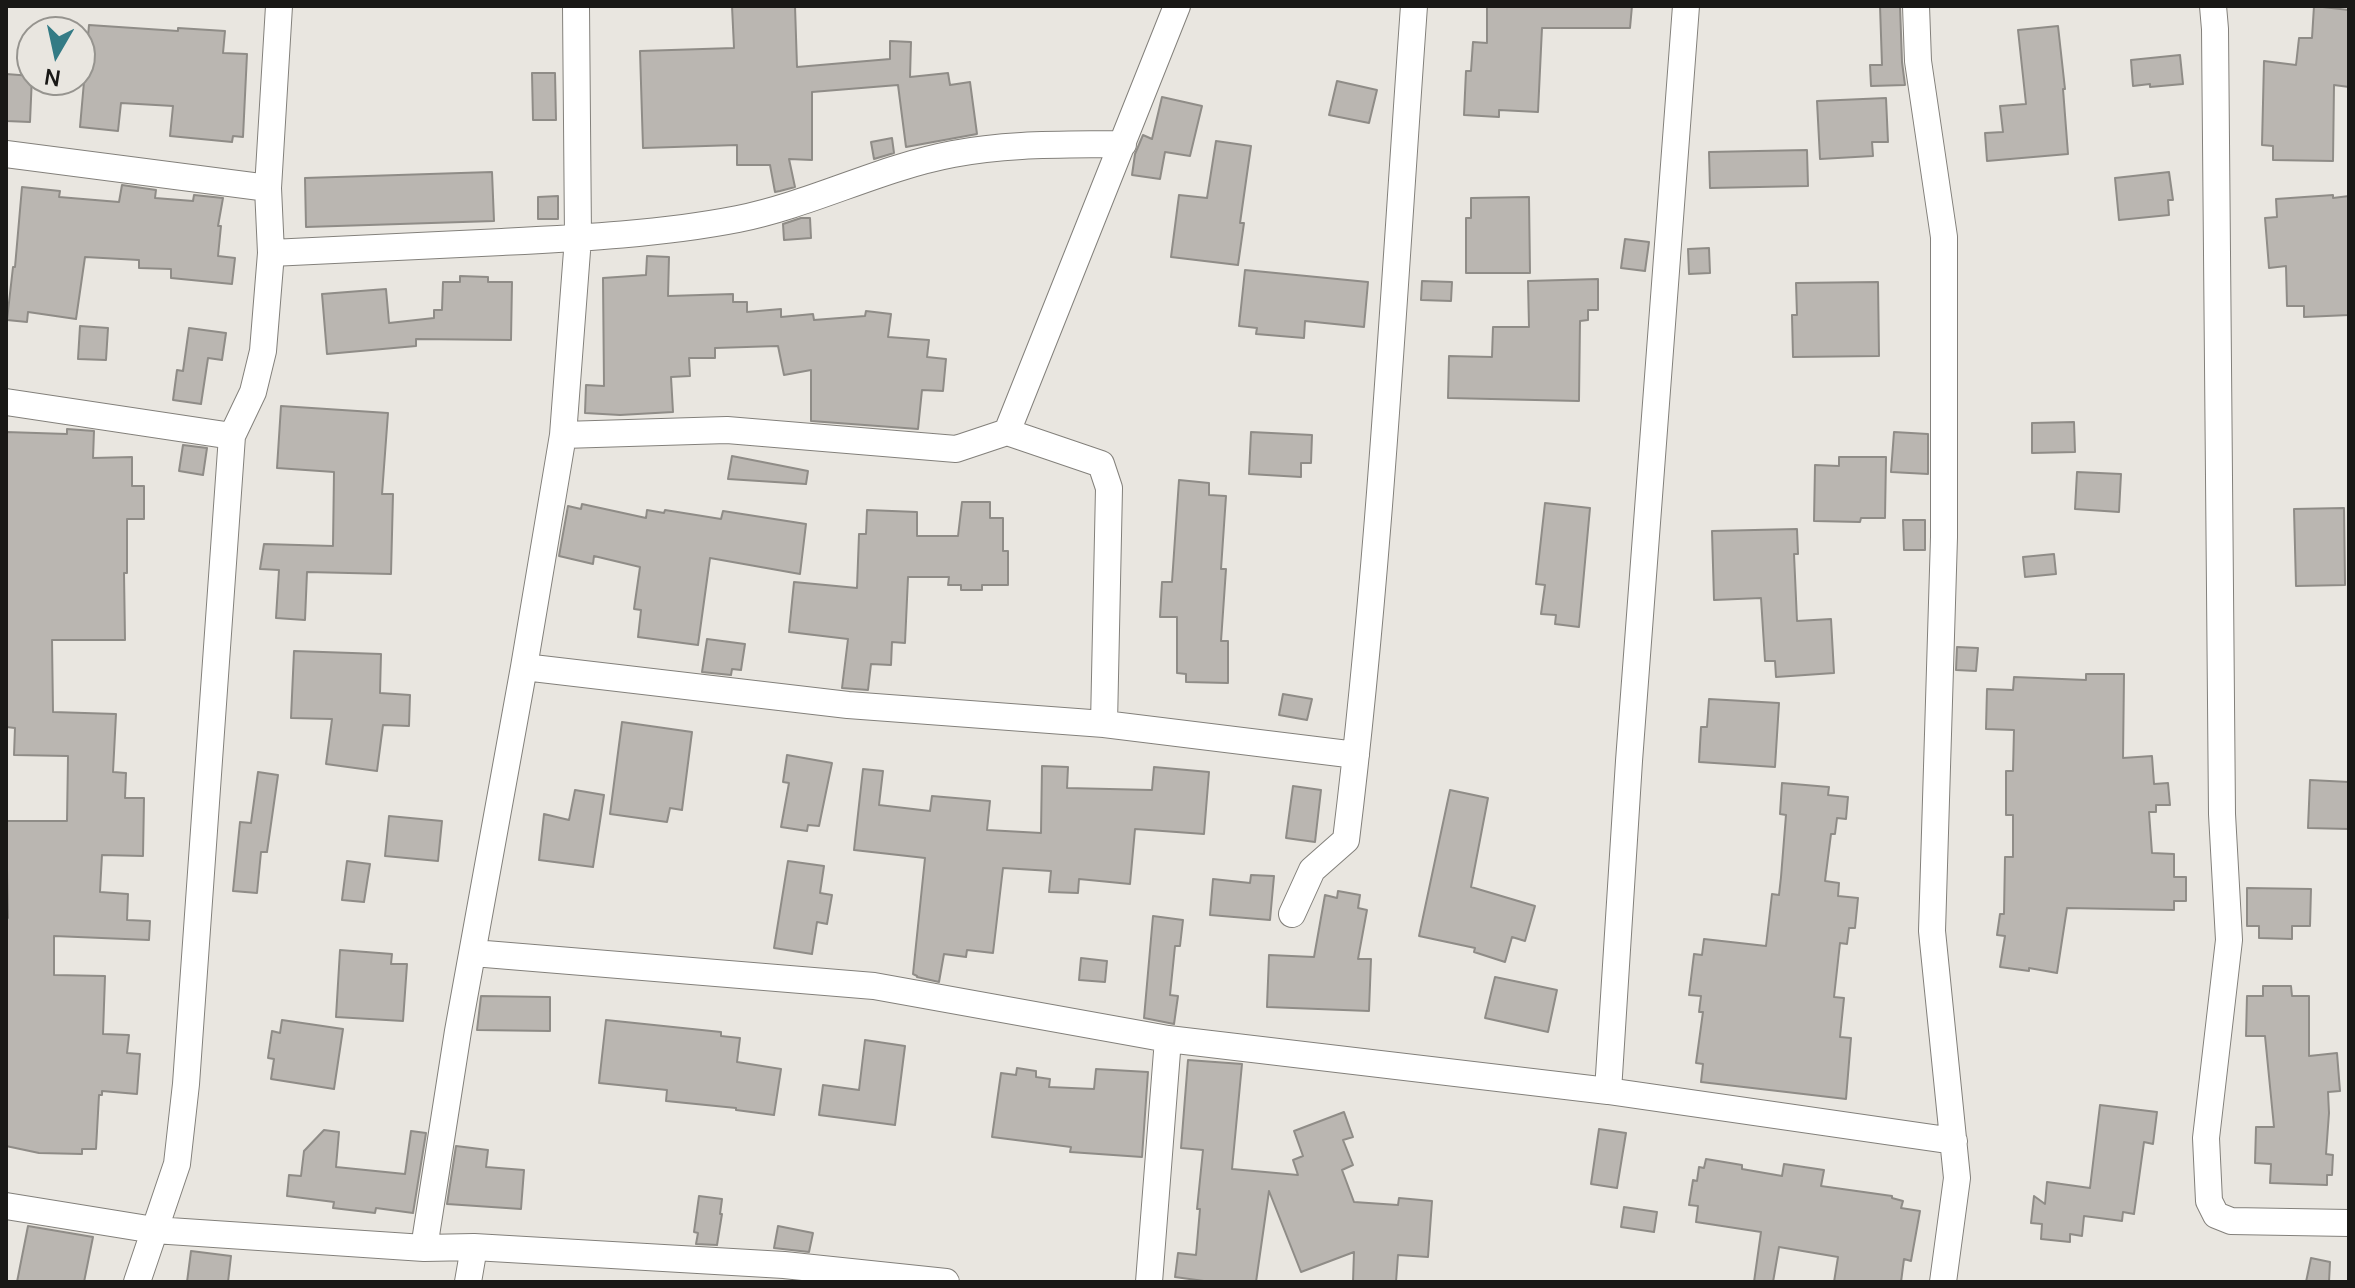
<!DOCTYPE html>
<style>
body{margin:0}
#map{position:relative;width:2355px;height:1288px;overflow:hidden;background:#e9e6e0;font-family:Manrope,sans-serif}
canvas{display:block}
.frame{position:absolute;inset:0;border:8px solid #191816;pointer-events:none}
.north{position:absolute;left:16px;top:16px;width:80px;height:80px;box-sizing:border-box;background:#e9e6e0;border:2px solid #96948f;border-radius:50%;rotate:189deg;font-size:22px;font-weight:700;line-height:32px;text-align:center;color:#191816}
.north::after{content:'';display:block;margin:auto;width:28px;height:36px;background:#347b85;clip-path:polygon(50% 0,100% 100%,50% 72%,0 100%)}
</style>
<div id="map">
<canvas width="2355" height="1288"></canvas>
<div class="frame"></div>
<div class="north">N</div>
</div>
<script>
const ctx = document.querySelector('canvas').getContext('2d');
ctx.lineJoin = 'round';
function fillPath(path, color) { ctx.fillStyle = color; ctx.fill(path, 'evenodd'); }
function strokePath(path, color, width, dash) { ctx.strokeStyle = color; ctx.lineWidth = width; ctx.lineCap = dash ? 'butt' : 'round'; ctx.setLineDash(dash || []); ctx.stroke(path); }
const building = new Path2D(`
 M732 6H795L797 67 890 59V41L911 42 910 77 948 73 950 85 970 82 977 134 906 147 898 85 812 92V160L789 159 795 187 780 191 775 192 770 165H737V145L643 148 640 51 734 48Z
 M1487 6H1632L1630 28H1542L1538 112 1499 110V117L1464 115 1466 71H1471L1473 42 1487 43Z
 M1880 6H1900L1902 62 1905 85 1871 86 1870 65H1882Z
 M2314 6 2349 10V87L2334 85 2333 161 2273 160V146L2262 145 2264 61 2296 65 2299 38H2312Z
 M89 25 178 31V28L225 31 223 53 247 54 243 137 233 136 232 142 170 136 173 106 121 103 118 131 80 127Z
 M2058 26 2065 89H2063L2068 154 1987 161 1985 133 2003 132 2000 106 2026 104 2018 30Z
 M2180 55 2183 84 2150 87V84L2133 86 2131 60Z
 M532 73H555L556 120H533Z
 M6 74 32 76 30 122 6 121Z
 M1337 81 1377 90 1369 123 1329 115Z
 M1162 97 1202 106 1190 156 1165 152 1160 179 1132 175 1135 154 1143 135 1152 139Z
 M1886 98 1888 142H1872L1873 156 1820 159 1817 101Z
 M892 138 894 153 874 159 871 142Z
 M1216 141 1251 146 1240 223H1244L1238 265 1171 257 1179 195 1207 198Z
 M1807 150 1808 186 1710 188 1709 152Z
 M492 172 494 221 306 227 305 178Z
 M2169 172 2173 200H2168L2169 215 2119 220 2115 178Z
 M122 185 156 190 155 198 193 201 194 195 223 198 218 226H221L218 256 235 258 232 284 171 278V269L139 268V260L85 257 76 319 28 312 27 322 7 320 13 267H15L22 187 60 191 59 197 119 202Z
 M2333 195V198L2349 196V315L2304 317V306H2287L2286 266 2269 268 2265 218 2277 217 2276 199Z
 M558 196V219H538V197Z
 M1529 197 1530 273H1466V218H1471V198Z
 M801 218H810L811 238 784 240 783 224Z
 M1625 239 1649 242 1645 271 1621 268Z
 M1709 248 1710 273 1689 274 1688 249Z
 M647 256 669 257 668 296 733 294V302H747V312L781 309V317L813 314 814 320 865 316 866 311 891 314 888 337 929 340 927 357 946 359 943 391 922 390 918 429 811 421V370L784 375 778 346 715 348V358H689L690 376 671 377 673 412 620 415 585 413 586 385 604 386 603 278 646 275Z
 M1245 270 1368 282 1364 327 1305 321 1304 338 1256 334 1257 328 1239 326Z
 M460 276 488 277V282H512L511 340 416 339V346L327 354 322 294 386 289 389 323 434 318V310H442L443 282H460Z
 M1598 279V310H1588V320L1580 321 1579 401 1448 398 1449 356 1492 357 1493 327H1529L1528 281Z
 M1422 281 1452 282 1451 301 1421 300Z
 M1878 282 1879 356 1793 357 1792 315H1797L1796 283Z
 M80 326 108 328 106 360 78 359Z
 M189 328 226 333 222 360 208 358 201 404 173 400 177 370 183 371Z
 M281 406 388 413 382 494H393L391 574 307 572 305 620 276 618 279 570 260 569 264 544 333 546 334 472 277 468Z
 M2074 422 2075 452 2032 453V423Z
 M67 429 94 431 93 458 132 457V486H144V519H127V573H124L125 640H52L53 712 116 714 113 772 126 773 125 798H144L143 856 102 855 100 892 128 894 127 920 150 921 149 940 54 936V975L105 976 103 1034 129 1035 127 1053 140 1054 137 1094 102 1091V1095H99L96 1149H82V1154L39 1153 6 1146V918H8L6 821H67L68 756 14 755 15 728 6 727V432L67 434Z
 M1251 432 1312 435 1311 463H1301V477L1249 474Z
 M1894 432 1928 434V474L1891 472Z
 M183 445 207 448 203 475 179 471Z
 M732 456 808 471 806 484 728 479Z
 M1839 457H1886L1885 518H1861L1860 522 1814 521 1815 465 1839 466Z
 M2077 472 2121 474 2119 512 2075 509Z
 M1179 480 1209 483V495L1226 496 1221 569H1226L1221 641H1228V683L1186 682V674L1177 673V617H1160L1162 582H1172Z
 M962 502H990V518H1003V551H1008V585H982V590H961V585H948L949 577H908L905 643 892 642 891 665 871 664 868 690 842 688 848 639 789 632 794 582 857 588 859 534H866L867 510 917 512V536H958Z
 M1545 503 1590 508 1579 627 1555 624 1556 615 1541 614 1545 585 1536 584Z
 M582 504 646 518 647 510 664 513 665 510 721 519 723 511 806 524 800 574 710 558 698 645 638 637 641 610 634 609 640 567 594 556 593 564 559 556 568 506 581 509Z
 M2344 508 2345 585 2296 586 2294 509Z
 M1903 520H1925V550H1904Z
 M1797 529 1798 554H1794L1797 621 1831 619 1834 673 1776 677 1775 661H1765L1761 598 1714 600 1712 531Z
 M2054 554 2056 574 2025 577 2023 557Z
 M707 639 745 644 741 670 732 669 731 675 702 672Z
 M1957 647 1978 648 1976 671 1956 670Z
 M294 651 381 654 380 693 410 695 409 726 383 725 377 771 326 764 332 719 291 718Z
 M2086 674H2124L2123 758 2152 756 2154 784 2168 783 2170 805H2156V812H2149L2152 853 2174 854V877H2186V901H2174V910L2067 908 2057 973 2029 968V971L2000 967 2005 936 1997 935 2000 914H2004L2005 857H2013V815H2006V771H2013L2014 730 1986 729 1987 689 2013 690 2014 677 2086 680Z
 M1283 694 1312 699 1307 720 1279 715Z
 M1709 699 1779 703 1775 767 1699 762 1701 727H1707Z
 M622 722 692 732 682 810 670 808 667 822 610 814Z
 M787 755 832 763 819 826 808 825 807 831 781 827 789 783 783 782Z
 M1042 766 1068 767 1067 788 1152 790 1154 767 1209 772 1204 834 1135 829 1130 884 1079 879 1078 893 1049 892 1051 871 1003 868 993 953 967 950 966 957 944 954 939 982 917 977V976L913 974 925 858 854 850 863 769 883 771 879 805 930 811 932 796 990 801 987 830 1041 833Z
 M258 772 278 775 267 852H261L257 893 233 891 240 822 251 823Z
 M2310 780 2349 782V829L2308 828Z
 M1782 783 1829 787 1828 795 1848 797 1846 819 1837 818 1835 834H1831L1825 881 1839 883 1838 896 1858 898 1855 928H1849L1847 944 1840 943 1834 997 1844 998 1840 1037 1851 1038 1846 1099 1701 1082 1703 1064 1696 1063 1703 1012H1699L1701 996 1689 995 1694 954 1702 955 1704 939 1766 946 1772 894 1779 895 1781 877 1786 815 1780 814Z
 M1293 786 1321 790 1315 842 1286 838Z
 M575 790 604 795 593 867 539 860 544 814 569 820Z
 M1450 790 1488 798 1471 887 1535 906 1525 941 1512 937 1505 962 1474 952 1475 948 1419 936Z
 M389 816 442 821 438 861 385 856Z
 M347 861 370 864 364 902 342 900Z
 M788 861 824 866 820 893 832 895 827 924 817 922 812 954 774 948Z
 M1251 875 1274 876 1270 920 1210 915 1213 879 1250 883Z
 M2247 888 2311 889 2310 926H2292V939L2259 938V926H2247Z
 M1338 891 1360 895 1358 908 1367 910 1358 959H1371L1369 1011 1267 1007 1269 955 1314 957 1325 895 1337 898Z
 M1153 916 1183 920 1180 946H1175L1170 995 1178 996 1174 1024 1144 1018Z
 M340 950 392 954 391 964H407L403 1021 336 1017Z
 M1081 958 1107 961 1105 982 1079 980Z
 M1495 977 1557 990 1548 1032 1485 1018Z
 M2263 986H2291L2292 996H2309V1056L2337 1053 2340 1091 2328 1092 2329 1113 2326 1154 2333 1155 2332 1175H2327V1185L2270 1183 2271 1164 2255 1163 2256 1127H2274L2265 1036H2246L2247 996H2263Z
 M481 996 550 997V1031L477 1030Z
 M282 1020 343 1029 334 1089 271 1079 274 1059 268 1058 272 1031 280 1033Z
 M606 1020 721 1032V1036L740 1038 737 1062 781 1069 774 1115 736 1110V1108L666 1101 667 1090 599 1083Z
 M865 1040 905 1046 895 1125 819 1115 823 1085 859 1090Z
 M1188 1060 1242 1064 1232 1169 1298 1175 1293 1160 1303 1156 1294 1131 1344 1112 1353 1137 1343 1140 1353 1165 1342 1170 1354 1202 1398 1205 1399 1198 1432 1201 1428 1257 1398 1255 1396 1282H1353L1354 1252 1301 1272 1269 1191 1256 1282H1211L1175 1277 1178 1253 1196 1255 1200 1209H1197L1203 1150 1181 1148Z
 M1017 1068 1036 1071V1077L1050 1079 1049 1087 1094 1089 1096 1069 1148 1072 1142 1157 1070 1152 1071 1147 992 1137 1001 1073 1016 1075Z
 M2100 1105 2157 1112 2153 1144 2144 1142 2134 1214 2123 1212 2122 1221 2084 1216 2082 1236 2070 1234V1242L2041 1239 2042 1224 2031 1223 2034 1196 2045 1204 2047 1182 2090 1188Z
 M1599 1129 1626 1133 1617 1188 1591 1184Z
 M324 1130 339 1132 336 1167 405 1174 411 1131 426 1133 413 1213 376 1208 375 1213 333 1208 334 1202 287 1196 289 1175 301 1176 304 1151Z
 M456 1146 488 1150 486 1167 524 1170 521 1209 447 1204Z
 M1706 1159 1742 1165V1169L1782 1176 1784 1164 1824 1170 1821 1186 1892 1196V1198L1903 1201 1901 1208 1920 1211 1911 1261 1904 1259 1901 1282H1834L1838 1257 1779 1247 1773 1282H1754L1761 1232 1696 1222 1698 1206 1689 1205 1693 1180 1697 1181 1699 1167 1704 1168Z
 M699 1196 722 1199 720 1214H722L717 1245 696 1244 698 1233 694 1232Z
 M1624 1207 1657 1212 1654 1232 1621 1227Z
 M28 1226 93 1237 84 1282H17Z
 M778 1226 813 1233 809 1252 774 1248Z
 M191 1251 231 1256 228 1282H187Z
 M2311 1258 2330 1262 2329 1282H2306Z`);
fillPath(building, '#bab6b1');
strokePath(building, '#8f8c87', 2);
const street = new Path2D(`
 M1916 6 1918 61 1944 237V537L1932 931 1957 1178 1943 1282
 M2213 6 2215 29 2222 814 2229 940 2206 1138 2209 1201 2216 1215 2231 1221 2349 1223
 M6 154 268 188
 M271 253C348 249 425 245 502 242 580 238 661 234 738 219 812 204 879 168 953 154 1009 143 1066 145 1123 144
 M6 402 232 436
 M1007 432 1177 6
 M563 435 727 430 956 449 1007 432 1101 464 1109 488 1104 724
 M524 667 848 705 1104 724 1356 755
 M1292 914 1312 870 1346 840C1380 564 1394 284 1414 6
 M473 953 874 986 1168 1039 1608 1091 1954 1141
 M1608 1091 1629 761 1686 6
 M6 1206 154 1230 424 1248 474 1247 784 1265 946 1282
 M424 1248 458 1031 524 667 563 435 578 238 576 6
 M137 1282 177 1164 186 1084 232 436 253 392 263 351 271 253 268 188 279 6
 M468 1282 474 1247
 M1149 1282 1168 1039`);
strokePath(street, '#83807b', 28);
strokePath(street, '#fff', 26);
</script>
